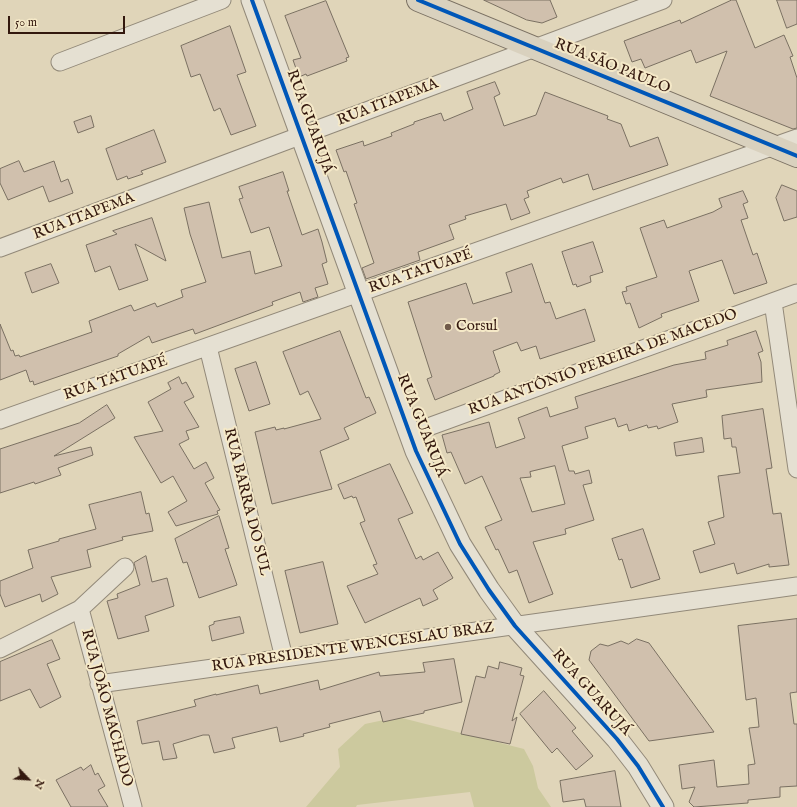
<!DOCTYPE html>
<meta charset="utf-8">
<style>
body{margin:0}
#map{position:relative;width:797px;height:807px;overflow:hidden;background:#e0d5b9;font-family:"IM FELL English",serif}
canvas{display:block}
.north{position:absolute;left:8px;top:759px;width:40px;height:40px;-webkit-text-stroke:3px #f5e9c8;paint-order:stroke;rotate:115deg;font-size:11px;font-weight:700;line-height:16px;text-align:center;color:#33180e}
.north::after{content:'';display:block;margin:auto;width:14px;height:18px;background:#33180e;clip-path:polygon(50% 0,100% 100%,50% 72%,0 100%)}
.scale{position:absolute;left:8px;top:16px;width:117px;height:18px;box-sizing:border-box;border:2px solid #33180e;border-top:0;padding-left:5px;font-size:12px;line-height:14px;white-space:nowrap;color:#33180e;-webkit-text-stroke:3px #f5e9c8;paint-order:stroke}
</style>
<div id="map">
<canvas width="797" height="807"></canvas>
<div class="north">N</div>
<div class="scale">50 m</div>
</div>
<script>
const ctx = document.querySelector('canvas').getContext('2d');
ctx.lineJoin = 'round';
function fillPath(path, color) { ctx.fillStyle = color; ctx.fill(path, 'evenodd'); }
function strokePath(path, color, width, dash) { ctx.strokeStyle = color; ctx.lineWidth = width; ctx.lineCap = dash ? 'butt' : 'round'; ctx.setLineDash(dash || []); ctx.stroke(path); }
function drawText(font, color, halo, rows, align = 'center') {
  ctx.font = font + ' "IM FELL English",serif'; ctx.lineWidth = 4; ctx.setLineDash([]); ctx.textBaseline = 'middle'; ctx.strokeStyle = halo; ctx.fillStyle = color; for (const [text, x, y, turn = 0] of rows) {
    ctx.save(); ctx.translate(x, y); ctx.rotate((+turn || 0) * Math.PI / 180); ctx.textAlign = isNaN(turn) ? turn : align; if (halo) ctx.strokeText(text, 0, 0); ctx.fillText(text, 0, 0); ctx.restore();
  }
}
fillPath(new Path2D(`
 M398 717 524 749 533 766 538 788 551 807H474L470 792 357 805 356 807H306L340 767 338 749 365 724Z`), '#ccc99e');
const building = new Path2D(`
 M484 0H550L557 17 542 23 527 20Z
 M732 0H736L755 48 784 35 793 56 790 57 797 78V128L793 129 710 96 727 51 696 63 691 50 645 68 641 59 632 62 624 41 680 20 681 23Z
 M777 0H797V24L787 28Z
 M326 1 349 57 346 58 347 61 307 76 306 74 299 77 293 60 301 58 285 16Z
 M230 26 246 72 237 75 256 126 231 135 220 108 214 111 200 74 191 77 181 46Z
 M495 82 500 94 494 97 504 126 536 115 545 92 608 116 607 119 621 124 630 147 658 137 668 165 593 190 588 174 563 183 561 178 527 191 529 197 524 199 530 213 511 220 506 204 465 216 466 219 449 225 454 239 418 252 420 260 366 279 362 268 374 263 354 204 357 203 346 171 344 172 336 150 363 141 364 146 392 136 391 133 414 124V122L441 113 444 121 473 109 467 92Z
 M91 116 94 127 78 133 74 122Z
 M154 130 166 162 141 171 143 174 128 179 127 176 117 180 106 149Z
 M19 161 24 172 54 161 61 182 68 179 73 193 49 202 43 186 8 200 0 183V169Z
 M283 172 289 191H287L302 235 318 229 322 242 327 262 322 264 328 284 315 288 318 297 303 302 300 292 272 302 273 305 195 334 193 329 152 343 149 336 118 354V356L34 385 33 381 30 382 26 370 0 380V324L11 351 13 350 15 356 19 355 20 357 92 332 89 321 131 305 134 311 155 303 157 307 183 297 181 290 206 282 190 234 184 208 209 202 222 258 250 251 255 274 282 266 269 227 251 233 239 199 243 198 239 187Z
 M782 185 797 191V217L784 221 776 198Z
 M743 191 748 202 743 204 748 218 741 220 753 255 757 253 767 283 734 294 722 260 689 271 699 301 661 314 662 317 639 328 630 303 626 304 622 292 627 291 626 287 657 277 640 228 664 220 667 228 713 212 722 207 719 199Z
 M152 218 166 261 135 244 148 280 119 290 110 266 95 272 86 245 117 234 113 231Z
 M593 242 603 272 590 276 591 282 577 287 576 284 573 285 562 252Z
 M51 264 59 283 32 293 25 273Z
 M532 264 545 303 550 302 556 319 585 309 595 341 540 359 536 346 521 351 517 342 493 351 500 372 494 375V376L435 400 427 379 432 377 408 302 466 283 473 304 512 292 506 273Z
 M340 331 366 398 369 397 376 413 344 428 349 439 320 451 332 489 272 504 255 432 275 427 276 430 284 428V429L321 419 308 391 300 395 283 352Z
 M756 331 763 351 758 353 761 362 762 382 706 390 707 397 672 404 678 422 658 429 657 426 648 428 647 425 629 431 627 424 618 427 615 418 585 427 588 438 562 446 569 471H574L575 474 589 470 592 483 583 485 594 520 565 529 566 534 533 542 553 594 529 603 517 570 509 573 498 549 496 550 485 527 502 520 482 476 465 484 451 452 447 453 442 435 489 422 496 448 525 438 518 418 547 407 550 417 578 408 575 397 674 365 706 359 705 352 728 345 727 341ZM555 466 565 504 532 512 520 478 531 477 530 472Z
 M256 362 270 404 249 411 235 369Z
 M179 377 182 384 186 382 194 397 184 402 199 427 186 431 189 439 179 444 194 469 206 462 214 478 205 483 220 510 217 511 218 514 176 526 168 512 187 501 173 476 161 483 134 437 163 431 148 402 171 389 168 383Z
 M107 405 115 418 54 456 91 447 93 455 58 468 61 475 35 484 34 482 0 493V449L79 423Z
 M763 409 772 468 766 469 773 514 781 513 789 565 769 567V564L737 574 734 563 700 573 693 551 715 544 708 522 724 517 718 476 740 473 736 447H732L731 438 724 439 722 416Z
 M702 438 704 452 676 456 674 443Z
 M390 464 413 513 398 519 416 559 421 556 423 560 438 552 453 578 433 590 438 599 423 606 420 598 365 623 347 586 378 574 373 565 377 564 360 523 365 521 356 497 353 498 352 496 344 499 338 485Z
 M141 492 146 514 149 513 153 531 122 537 123 540 87 550 91 567 51 577 58 594 42 602 40 594 5 607 0 594V581L33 568 28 550 59 541V539L96 529 89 505Z
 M219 516 229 548 225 549 237 585 199 598 187 562 183 563 175 539Z
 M643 529 660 579 631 588 622 559 619 560 612 539Z
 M146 556 152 582 167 578 174 606 145 616 149 631 118 639 107 601 118 598 117 594 140 585 134 563Z
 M323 562 338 624 300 633 285 571Z
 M240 617 244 633 212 641 209 626 214 624V622Z
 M797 619V692L790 693 794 724H797V786L780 787V797L748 800V803L694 807 689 802 695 787 682 789 679 765 714 760 717 787 749 784 748 765 755 764 749 728 759 727 756 698 746 700 738 626Z
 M637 639 649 643 714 732 649 741 589 660 591 651 600 644 608 646 621 641 628 644Z
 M52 640 60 659 47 664 61 697 40 708 30 689 0 701V662Z
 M454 659 462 702 424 711V713L383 722 380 711 329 724 330 727 303 734 304 736 280 742 277 727 232 738 235 748 214 753 209 735H203L173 744 177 758 163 760 159 741 142 744 137 721 196 706 194 700 216 694V695L258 685 260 694 318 680 320 690 379 672 380 676 425 672 423 663Z
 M500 662 522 668 520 675 524 676 512 721 517 717 510 744 461 734 476 676 485 678 488 666 498 669Z
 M544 691 576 728 572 731 593 756 576 770 557 748 552 753 520 714Z
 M91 765 95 775 98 773 105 786 98 790 108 807H71L56 780 81 767 83 770Z
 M615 771 621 807H586L584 799 563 802 560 781Z`);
fillPath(building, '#d0c0ad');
strokePath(building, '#7a7062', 1);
const minor = new Path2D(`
 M60 62 222 0
 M0 248 663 0
 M773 302 797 469
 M208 347 284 658
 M0 420 797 138
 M409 434 797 293
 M80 609 133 807
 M0 649 80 609 125 567
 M99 684 797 586`);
const tertiary = new Path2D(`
 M252 0 416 451 460 544 489 590 515 626 617 739 638 766 663 807`);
const primary = new Path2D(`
 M418 0 797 156`);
strokePath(minor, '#928979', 19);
strokePath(tertiary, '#928979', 23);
strokePath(primary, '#7a7062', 24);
strokePath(minor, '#e5e0d2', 17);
strokePath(tertiary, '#e5e0d2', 21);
strokePath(primary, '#d9d1be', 22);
strokePath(new Path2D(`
 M252 0 416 451 460 544 489 590 515 626 617 739 638 766 663 807
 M418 0 797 156`), '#0057b8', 4);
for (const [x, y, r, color] of [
 [448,327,4,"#705a4a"]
]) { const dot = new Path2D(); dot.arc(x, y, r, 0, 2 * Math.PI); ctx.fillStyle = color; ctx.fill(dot); strokePath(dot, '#f5e9c8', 1.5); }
drawText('15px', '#33180e', '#f5e9c8', [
 ["RUA SÃO PAULO",612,67,22],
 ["RUA ITAPEMA",388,103,-21],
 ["RUA GUARUJÁ",309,122,70],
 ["RUA ITAPEMA",84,217,-21],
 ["RUA TATUAPÉ",421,272,-19],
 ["RUA ANTÔNIO PEREIRA DE MACEDO",603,363,-20],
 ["RUA TATUAPÉ",116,379,-19],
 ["RUA GUARUJÁ",421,426,68],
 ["RUA BARRA DO SUL",246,502,76],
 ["RUA PRESIDENTE WENCESLAU BRAZ",353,648,-8],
 ["RUA GUARUJÁ",591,693,48],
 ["RUA JOÃO MACHADO",106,708,75]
]);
drawText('15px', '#33180e', '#f5e9c8', [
 ["Corsul",456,327]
], 'left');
</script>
